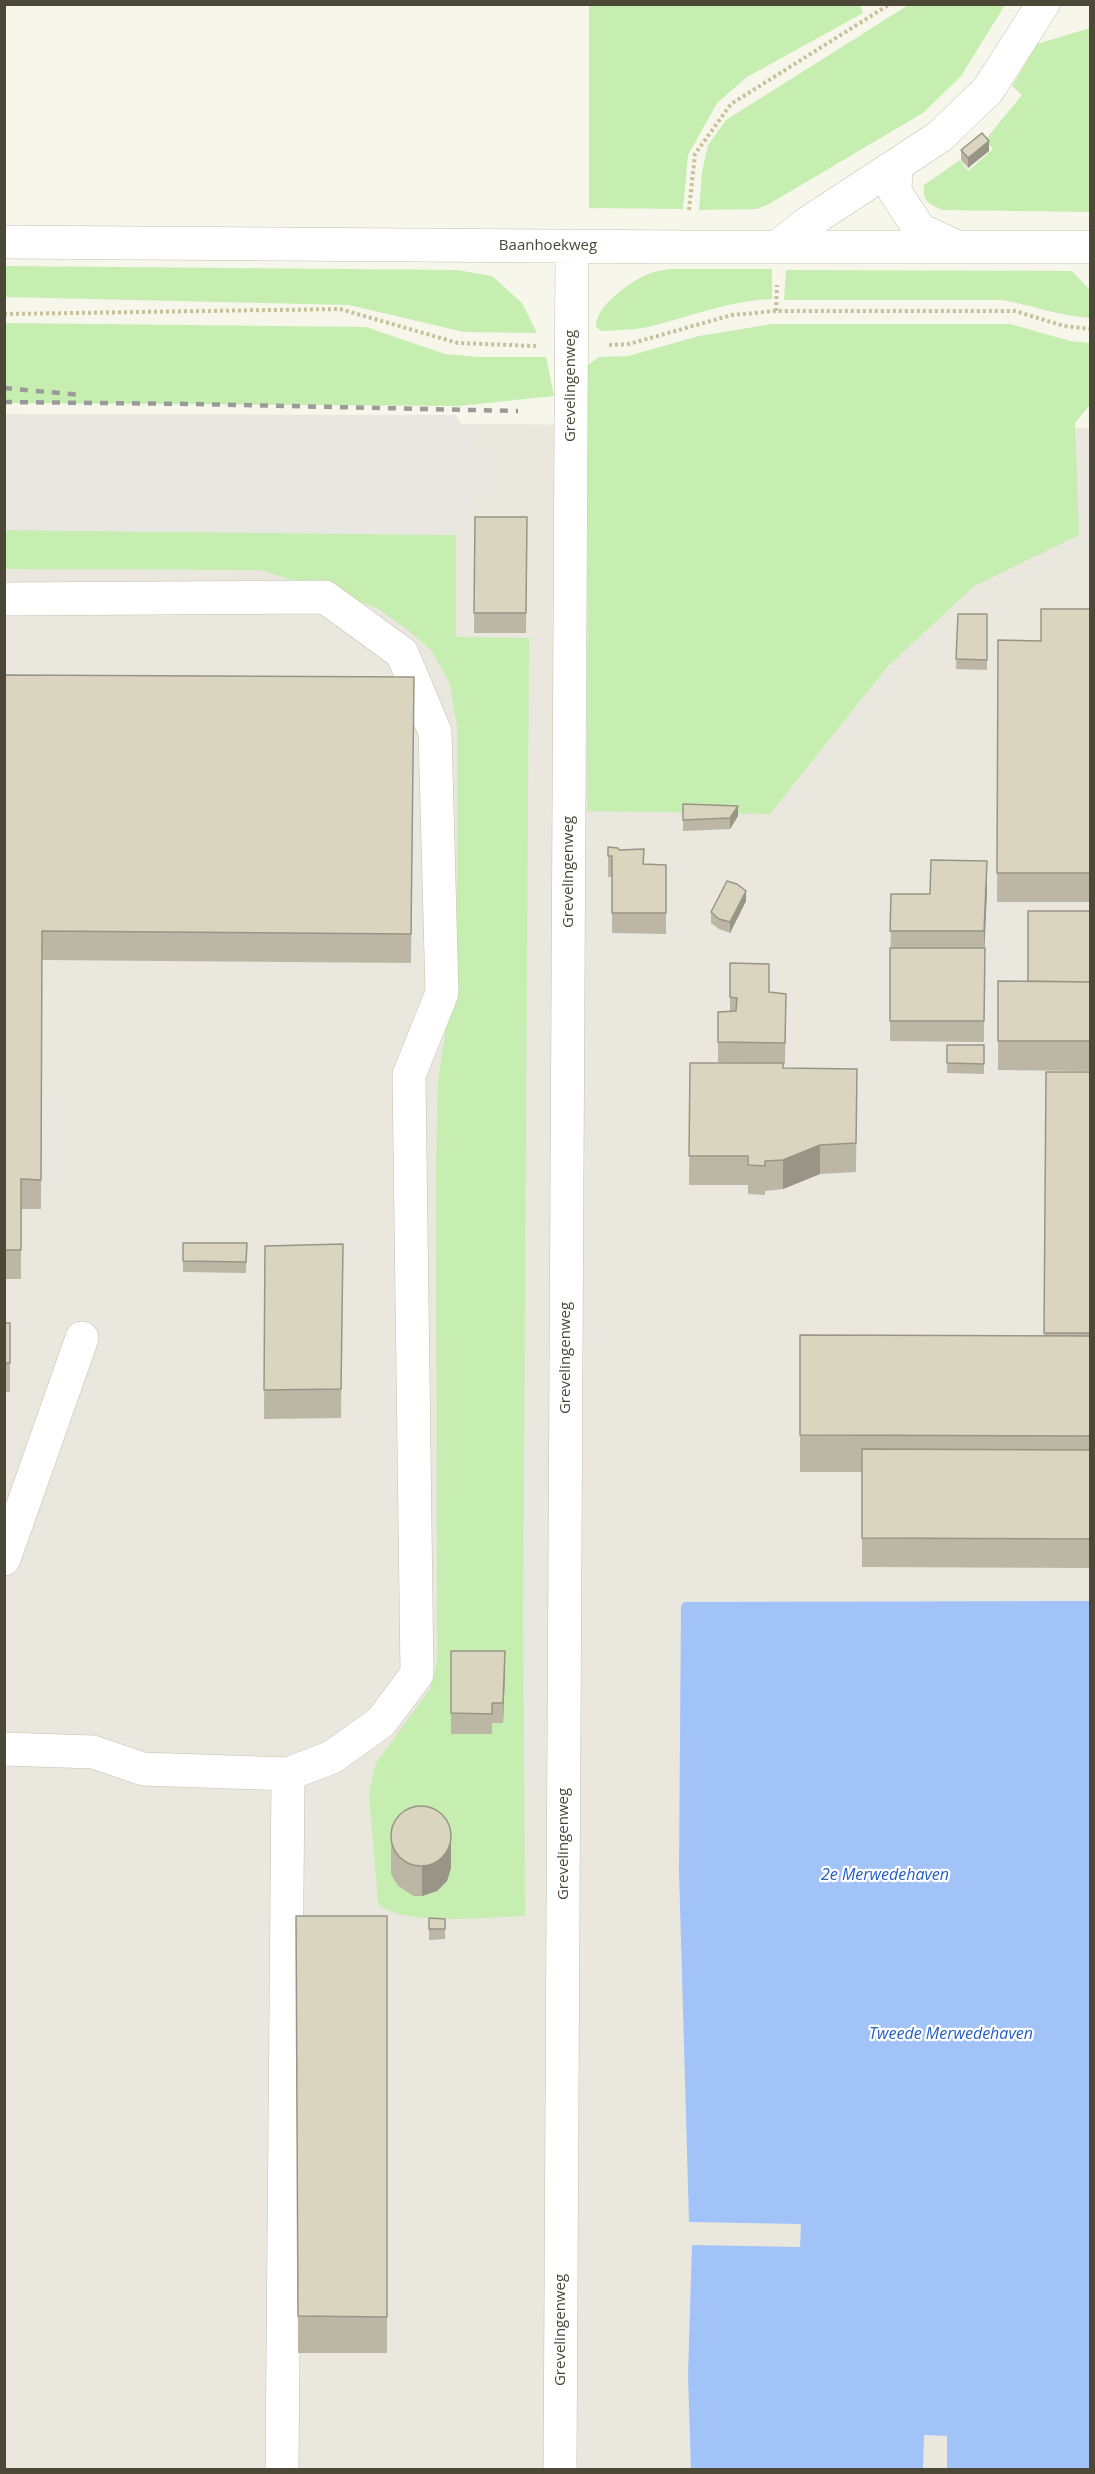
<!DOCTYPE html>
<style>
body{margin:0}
#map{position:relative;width:1095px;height:2474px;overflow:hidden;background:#f7f6eb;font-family:"Open Sans",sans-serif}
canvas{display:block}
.frame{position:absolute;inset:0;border:6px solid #4c4837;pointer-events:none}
</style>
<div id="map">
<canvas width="1095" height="2474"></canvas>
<div class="frame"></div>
</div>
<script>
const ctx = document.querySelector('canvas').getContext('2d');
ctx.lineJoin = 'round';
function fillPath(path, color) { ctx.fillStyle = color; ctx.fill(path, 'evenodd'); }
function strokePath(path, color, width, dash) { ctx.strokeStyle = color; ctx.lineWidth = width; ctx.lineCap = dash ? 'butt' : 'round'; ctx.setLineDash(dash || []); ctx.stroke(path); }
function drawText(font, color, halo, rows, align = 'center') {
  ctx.font = font + ' "Open Sans",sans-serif'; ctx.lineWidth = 4.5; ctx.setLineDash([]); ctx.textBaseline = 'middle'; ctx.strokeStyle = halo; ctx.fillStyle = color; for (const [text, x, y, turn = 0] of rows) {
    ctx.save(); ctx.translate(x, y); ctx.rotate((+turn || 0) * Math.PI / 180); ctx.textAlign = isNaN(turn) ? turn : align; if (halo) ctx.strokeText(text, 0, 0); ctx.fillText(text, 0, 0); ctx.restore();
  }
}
fillPath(new Path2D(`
 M5 421 1090 428V2469L5 2470Z`), '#eae7df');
fillPath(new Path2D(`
 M910 4 1005 5 961 76 923 113 769 204 757 209 699 210 702 172 708 145 726 120Z
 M589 5 860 4 863 13 747 77 717 103 688 155 683 209 589 208Z
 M1090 28V212L942 210C928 204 922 200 924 185L960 160 968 171 993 149 985 140 1022 95 1012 86 1037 44Z
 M5 266 457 270 492 276 522 303 537 333 464 332 349 305 5 297Z
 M672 269H772V299C728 301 689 317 648 327 633 330 616 330 601 331L596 327C595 306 631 281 648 274 656 271 664 270 672 269Z
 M786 270 1072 271 1090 290V318C1060 316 1032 305 1002 300H784Z
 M5 323 366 327 445 354 479 357H546L554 396 459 406 5 403Z
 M772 324H1010L1070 341 1090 343V405L1075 423 1079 535 974 586 886 668 770 814 587 811 588 365 599 357 628 356 699 336Z
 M5 530 456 535V637L529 638 523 1615 525 1916C493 1917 398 1927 378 1903L369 1794 376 1763 430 1689 437 1660 436 1170 438 1080 457 957V727L450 684 432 651 408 630 377 608 331 591 259 570 5 569Z`), '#c5eeb0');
fillPath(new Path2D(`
 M5 414 456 415 483 461 484 486 456 535 5 530Z`), '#e8e7e2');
fillPath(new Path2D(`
 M1090 1601V2469H947V2436L924 2435 923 2469H691L688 2376 692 2245 800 2247 801 2224 689 2222 679 1870 681 1606 684 1602Z`), '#a2c3f8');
const minor = new Path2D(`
 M896 165 895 192 920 230 955 246
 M4 242 684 247H1090
 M780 245 809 222 939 137 988 90 1043 4
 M4 599 325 597 402 653 435 732 442 993 409 1075 417 1674 381 1722 332 1757 288 1774 143 1769 93 1752 4 1749
 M4 1559 82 1338
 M282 2470 288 1774
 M560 2470 572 246`);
strokePath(minor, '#c4c0ac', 34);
strokePath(new Path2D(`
 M689 210 695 154 731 104 890 4
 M776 311 777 285
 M4 314 340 309 458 343 536 346
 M609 345 629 344 732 315 776 311H1015L1064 326 1090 329`), '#c7c19b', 4, [3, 3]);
strokePath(minor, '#fff', 33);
strokePath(new Path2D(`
 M4 388 81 395
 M4 402 194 404 518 411`), '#9a9a9a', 4.5, [8, 8]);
fillPath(new Path2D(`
 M961 150 989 151 968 168 961 160Z
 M475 517H527L526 633H474Z
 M1041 609 1090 810V902H997L998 640 1041 641Z
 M958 614H987V670L956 669Z
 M4 675 414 677 411 963 42 960 41 1209H21V1279H4Z
 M683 804 738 816 730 829 683 831Z
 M608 847 619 850 644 864 666 865V934L612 933V877H608Z
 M987 891 984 948V1042L890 1041 891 894H930Z
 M746 901 730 933 719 929 711 923V912Z
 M1090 911V1071L998 1070V981H1028Z
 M730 963 769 992 786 994 785 1064H783V1068L857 1069 856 1172 820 1174 783 1189 765 1191V1195L748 1194V1185H689L690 1063H749L718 1062V1012L730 1011Z
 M947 1045H984V1074L947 1073Z
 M1046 1072H1090V1568L862 1567V1472H800V1335L1044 1336Z
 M183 1243H247L246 1273 183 1272Z
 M343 1244 341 1418 264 1419 265 1246Z
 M4 1323H10V1392H4Z
 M451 1651 505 1672 503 1723H492V1734H451Z
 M391 1826 451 1868 447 1881 437 1891 422 1896H414L398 1886 391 1874Z
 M296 1916H387V2353H298Z
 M429 1918 445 1919V1939L429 1940Z`), '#bbb7a4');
fillPath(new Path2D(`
 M989 141V151L968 168V158Z
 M738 806V816L730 829V818Z
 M987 861V891L984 960V931Z
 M746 891V901L730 933V922Z
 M820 1145V1174L783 1189V1160Z
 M505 1651V1672L503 1723V1703Z
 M451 1839V1868L447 1881 437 1891 422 1896V1867Z`), '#999586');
const building = new Path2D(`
 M982 133 989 141 968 158 961 150Z
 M475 517H527L526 613H474Z
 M1041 609H1090V873H997L998 640 1041 641Z
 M958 614H987V660L956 659Z
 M4 675 414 677 411 934 42 931 41 1180 21 1179V1250H4Z
 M683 804 738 806 730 818 683 820Z
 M608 847 618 848 619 850 644 849 643 864 666 865V913H612V856H608Z
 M931 860 987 861 984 931H890L891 894H930Z
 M727 881 737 884 746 891 730 922 719 919 711 912Z
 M1028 911H1090V982L1028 981Z
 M890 948H985L984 1021H890Z
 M730 963 769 964V992L786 994 785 1043 718 1042V1012L736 1011 737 998 730 997Z
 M998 981 1090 982V1041H998Z
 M947 1045H984V1064L947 1063Z
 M690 1063H783V1068L857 1069 856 1143 820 1145 783 1160 765 1161V1166L748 1165V1156H689Z
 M1046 1072H1090V1333H1044Z
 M183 1243H247L246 1262 183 1261Z
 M343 1244 341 1389 264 1390 265 1246Z
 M4 1323H10V1363H4Z
 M800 1335 1090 1336V1436L800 1435Z
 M862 1449 1090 1450V1539L862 1538Z
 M451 1651H505L503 1703H492V1714L451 1713Z
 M391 1836a30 30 0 1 1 60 0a30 30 0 1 1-60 0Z
 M296 1916H387V2317L298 2316Z
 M429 1918 445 1919V1929H429Z`);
fillPath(building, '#dad5bf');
strokePath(building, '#999586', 1.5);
drawText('15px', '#4c4837', '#fff', [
 ["Baanhoekweg",548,246],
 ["Grevelingenweg",571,386,-90],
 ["Grevelingenweg",569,872,-90],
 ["Grevelingenweg",566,1358,-90],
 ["Grevelingenweg",564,1844,-90],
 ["Grevelingenweg",561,2330,-90]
]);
drawText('italic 16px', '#235fc5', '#fff', [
 ["2e Merwedehaven",885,1875],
 ["Tweede Merwedehaven",951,2034]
]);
</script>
